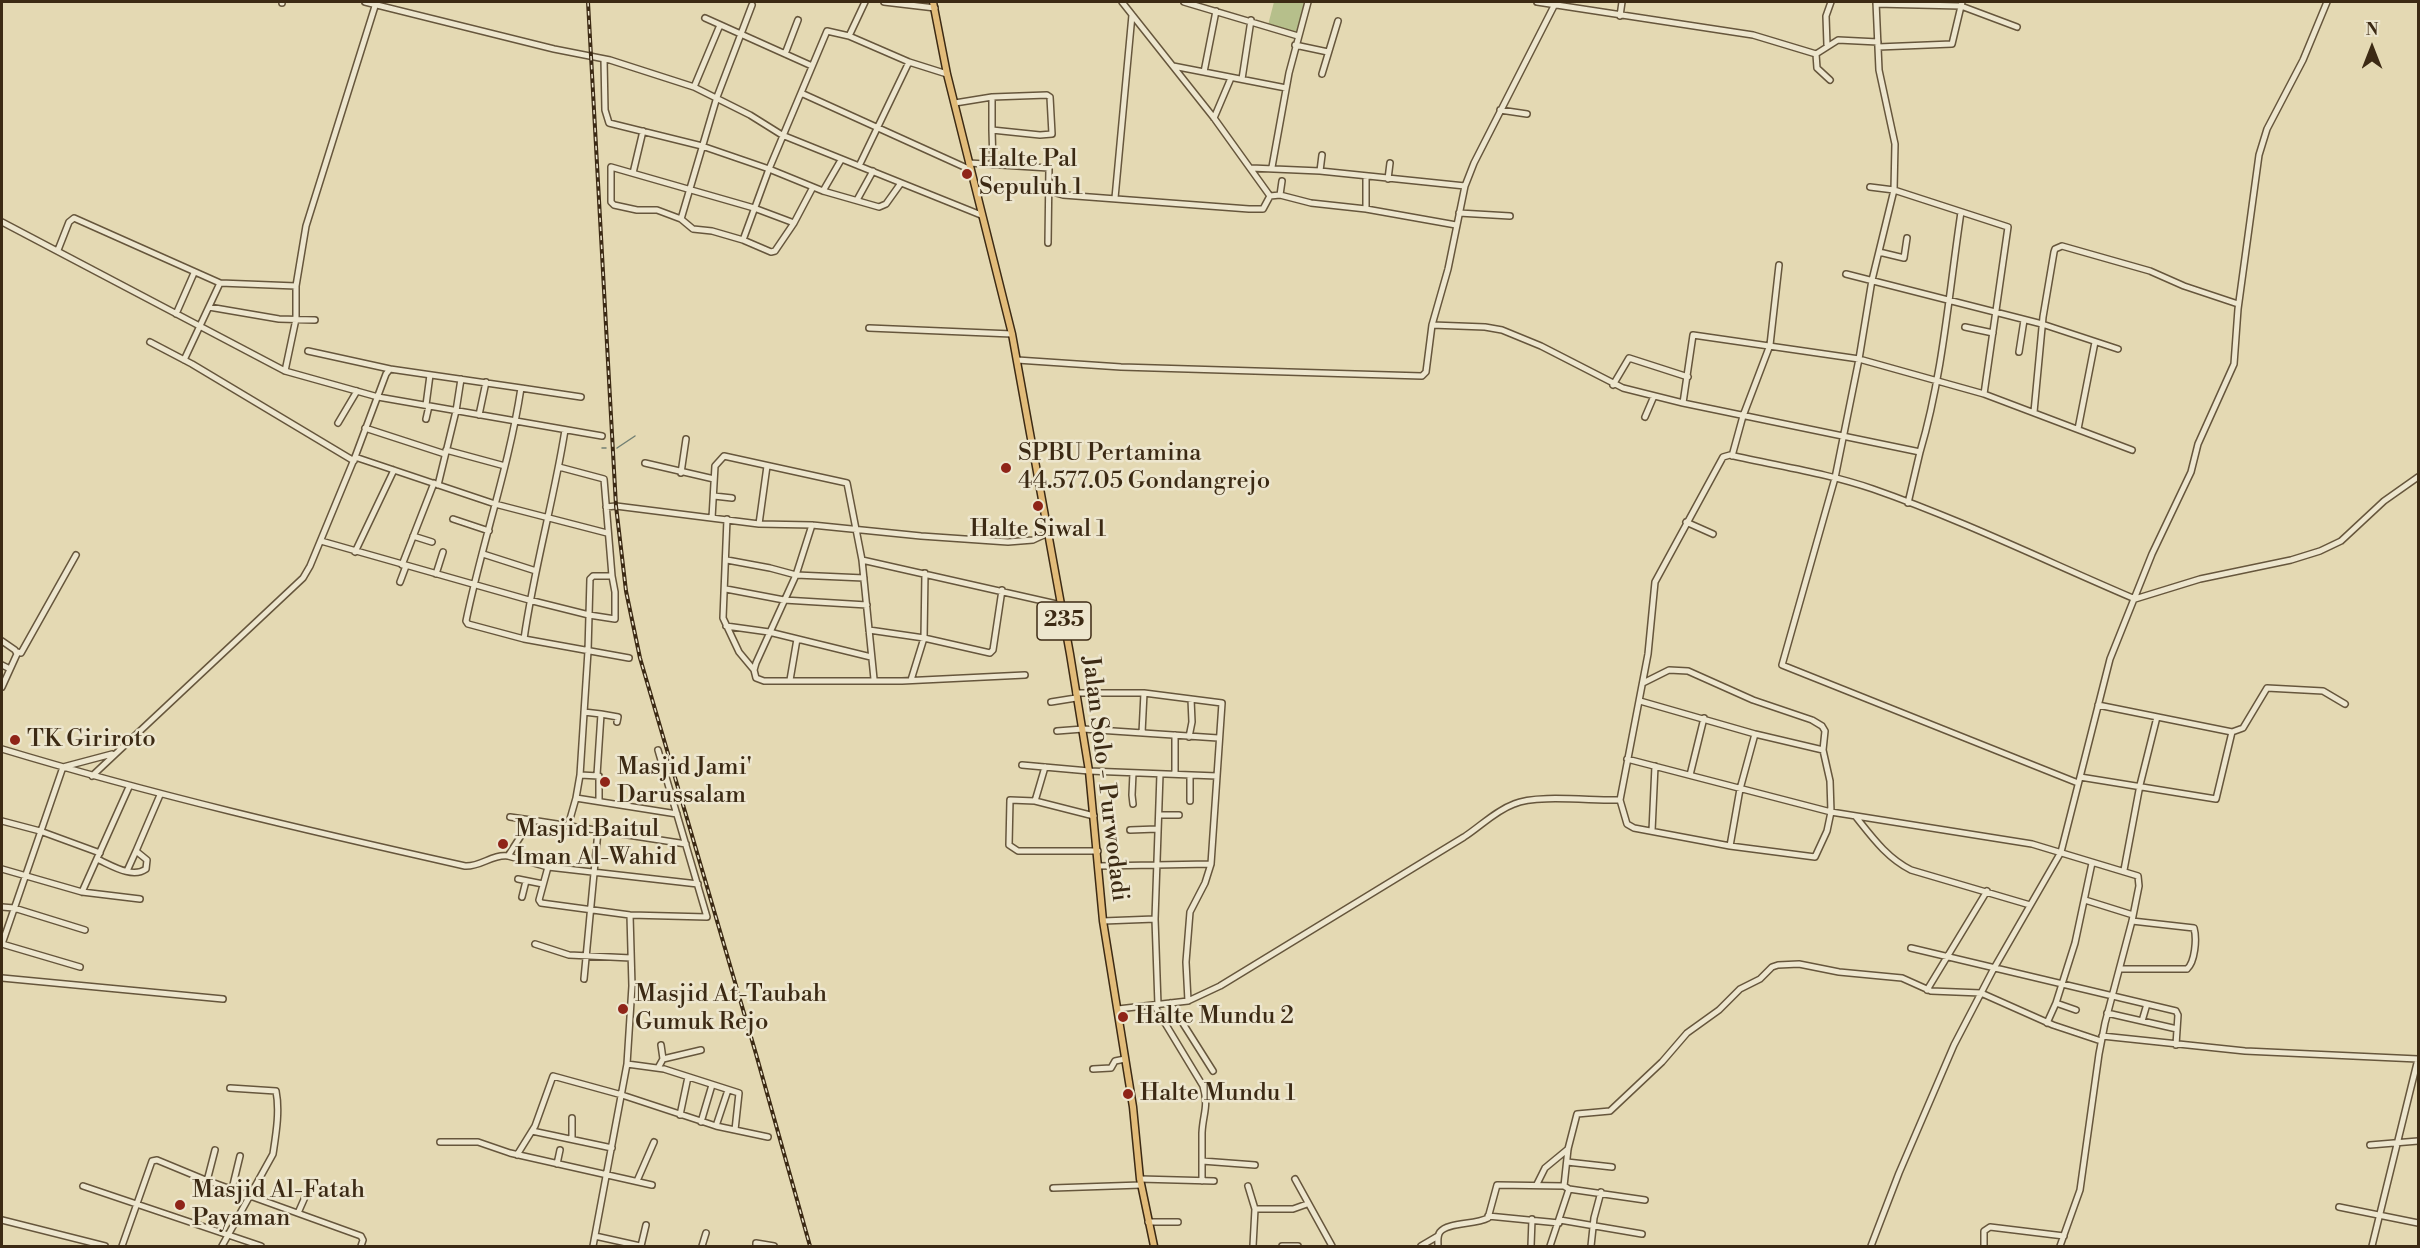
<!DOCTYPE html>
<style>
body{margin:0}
#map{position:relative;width:2420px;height:1248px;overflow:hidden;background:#e4d9b3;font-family:"Libre Bodoni",serif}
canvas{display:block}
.frame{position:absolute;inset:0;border:3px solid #3c2a14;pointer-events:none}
.north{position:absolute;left:2342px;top:18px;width:60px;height:60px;-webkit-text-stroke:4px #ede6ce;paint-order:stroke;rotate:0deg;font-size:16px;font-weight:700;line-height:24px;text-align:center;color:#3c2a14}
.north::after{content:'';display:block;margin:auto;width:21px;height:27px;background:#3c2a14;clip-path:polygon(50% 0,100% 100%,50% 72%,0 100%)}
</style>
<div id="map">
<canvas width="2420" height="1248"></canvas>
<div class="frame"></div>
<div class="north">N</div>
</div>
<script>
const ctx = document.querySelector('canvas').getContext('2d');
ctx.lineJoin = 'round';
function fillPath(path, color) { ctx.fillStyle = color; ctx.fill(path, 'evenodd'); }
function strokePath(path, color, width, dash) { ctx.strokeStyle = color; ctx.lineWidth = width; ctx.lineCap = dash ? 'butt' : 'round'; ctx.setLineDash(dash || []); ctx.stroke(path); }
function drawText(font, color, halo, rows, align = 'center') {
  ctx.font = font + ' "Libre Bodoni",serif'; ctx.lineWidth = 5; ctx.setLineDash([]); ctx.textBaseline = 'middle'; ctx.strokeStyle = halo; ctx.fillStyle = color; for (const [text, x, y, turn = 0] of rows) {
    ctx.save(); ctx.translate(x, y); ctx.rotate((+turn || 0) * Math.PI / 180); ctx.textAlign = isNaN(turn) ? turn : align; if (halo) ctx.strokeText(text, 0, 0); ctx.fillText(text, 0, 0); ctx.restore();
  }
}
fillPath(new Path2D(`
 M1274 2H1305L1296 33 1268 25Z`), '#b6bf8b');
strokePath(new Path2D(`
 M602 448H606
 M617 448 635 436`), '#738074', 1.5);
const minor = new Path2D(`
 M365 2 554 49 610 60 694 87 750 115 782 135 981 215
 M884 2 935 8
 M1122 2 1214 118 1270 196
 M1184 2 1298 36
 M1537 2 1753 35 1816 54 1817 68 1830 80
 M1556 2 1474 163 1465 186 1448 269 1432 325 1485 327 1502 330 1541 346 1623 388 1683 403 1920 452 1908 503
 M1876 2 1879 70 1895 144 1894 190 1872 280 1859 359 1835 478 1782 665 2078 783
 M282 3V2
 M1876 4 1961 6 2017 27
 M1620 16 1622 2
 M705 18 812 66
 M849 36 865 2
 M1295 45 1328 52
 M1827 45 1826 16 1831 2
 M1878 47 1952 44 1962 2
 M785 54 798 20
 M1816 54 1838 40 1878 42
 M604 59 605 110 609 123 702 146 769 169 823 191 879 207 886 204 901 183
 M1173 66 1286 88
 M1204 72 1216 11
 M1322 74 1338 21
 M1242 79 1251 20
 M694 87 720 25
 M801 93 971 170
 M992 97V130
 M955 103 992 97 1047 95 1050 97 1052 134 1040 135 992 130 993 165
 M1500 110 1527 114
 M1214 118 1231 78
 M969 163 1049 168 1048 243
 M859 166 909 62
 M1272 167 1289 73 1308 2
 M1251 168 1320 171 1465 186
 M1320 171 1322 155
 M633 173 643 131
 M1388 179 1390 163
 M1050 187 1056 193 1063 195 1249 209H1263L1270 196
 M1870 187 1894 190 2008 227 1984 394
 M823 191 841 160
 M1280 195 1282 181
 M1270 196 1280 195 1311 203 1366 209 1456 225
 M1115 198 1132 15
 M857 200 873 171
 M1366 209V177
 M1459 213 1510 216
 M681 219 717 97 752 5
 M2 222 285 371 378 397 602 436
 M794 223 754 208 611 167V202L614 205 637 210H657L681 219 693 229 712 231 743 240 771 252 775 251 794 223 813 187
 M743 240 769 169 827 31 849 36 909 62 947 74
 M58 250 69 222 74 218 220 283 296 286
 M1879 252 1904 258 1907 238
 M1846 274 2042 324 2118 349
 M209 307 279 319 315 320
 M176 314 194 273
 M1965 327 1993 333
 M869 328 1012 334
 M150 342 192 364 354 461
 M308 351 390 369
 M2019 352 2024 320
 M184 360 220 283
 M1017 360 1121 367 1422 376 1426 372 1432 325
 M285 371 296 319V286L306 226 376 3
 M1613 385 1629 358 1688 377
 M521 388 581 397
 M1683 403 1693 335 1859 359 1984 394 2132 450
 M426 405 430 375
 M2034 412 2043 317 2054 252 2055 249 2062 246 2150 271 2184 286 2238 304
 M479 415 486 382
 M1645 417 1654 396
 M426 419 429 406
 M338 423 357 391
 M365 428 445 454
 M2078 429 2095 342
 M446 450 505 466
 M1920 452C1943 374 1949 292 1961 212
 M1732 456 1743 416 1770 345 1779 265
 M355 457 495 504 607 533
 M645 463 714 479
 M559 467 604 479 612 576H593L590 579 588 651 580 775 576 798 677 814
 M681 473 686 439
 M438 485 456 411 461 379
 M714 496 732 498
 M606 507 616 506 759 524 812 525 921 536 1008 542 1033 540 1048 533
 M712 518 715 466 724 456 847 483 862 560 874 679
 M453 519 489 531
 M727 519 723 618 739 652 754 670
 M1686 522 1713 534
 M759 524 767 466
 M812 525 796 575 756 663 754 670 756 678 764 681H902L1025 675
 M413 536 432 542
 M321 541 529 600 589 615 615 619V592L612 576
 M355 552 394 470
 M483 554 536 571
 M727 560 770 568 796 575 864 578
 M862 560 1061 605
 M402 565 434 483
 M436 574 443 552
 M400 582 406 566
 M726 589 784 600 867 605
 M726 626 769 632 871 657
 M869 630 924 638 990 653 993 650 1002 590
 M524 639C534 568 554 500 565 430
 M2 641 15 650 17 654 2 687
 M17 652 21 653 76 555
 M2 665 10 669
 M790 680 797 639
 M911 680 924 638 925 573
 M1643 683 1669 670 1688 671 1753 700 1812 720 1822 726 1825 731 1823 750 1830 781 1831 812 1827 831 1815 857 1730 846 1634 828 1627 824 1620 800 1648 654 1655 582 1723 457 1730 455C1777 466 1827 473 1873 489 1962 520 2048 562 2135 599L2200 579 2291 560 2320 551 2341 541 2384 501 2418 477
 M1076 693H1144L1222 703 1211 864 1205 883 1190 912 1186 962 1188 1001
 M1640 701 1755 734 1823 750
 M1051 702 1076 698
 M2098 705 2232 732 2243 728 2267 688 2323 691 2345 704
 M584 712 601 714 597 775
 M601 714 618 717 617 722
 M1057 731 1083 729 1218 738
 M1142 733 1144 693
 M1189 737 1192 722 1191 699
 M2 749C154 795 309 831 465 866 481 867 492 854 508 856L531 820 686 844
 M1627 759 1831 812 2032 844 2138 876 2139 886 2132 921 2105 1023 2099 1054 2080 1190 2060 1246
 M1022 765 1089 771 1217 776
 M1133 773 1132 795 1133 804
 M1175 774V735
 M580 775 599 776V801
 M1190 775V801
 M1690 775 1704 718
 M92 776 303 578 310 566 355 457 386 374 390 369 521 388C509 467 482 543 466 621L468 624 524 639 629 658
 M2080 777 2216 799 2232 732
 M1035 801 1045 767
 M1159 815H1179
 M1094 816 1035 801 1010 800 1009 845 1018 851H1098
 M510 817 531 820
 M1856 817C1872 837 1887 858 1911 870L2030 905
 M2 821 40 831 100 853
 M568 826 576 798
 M1130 830 1157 829
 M1652 831 1655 766
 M1730 846 1740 789 1755 734
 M508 856 548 867 698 884
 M97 859C111 865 132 879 146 869L147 860 136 851 160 795
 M1099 866 1211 864
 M548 867 539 900 541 903 630 915 707 917 658 750
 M2 869 82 892 140 899
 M2124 870 2140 785 2157 717
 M127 871 136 851
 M518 879 543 884
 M82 892 129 787
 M522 897 526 881
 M2085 900 2133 915
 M2 907 14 908 85 930
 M1103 921 1155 919
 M535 944 569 955 631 958
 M1911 948 2176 1011 2178 1015 2176 1045
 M80 967 2 944 63 767 112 754
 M2120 969H2187C2195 962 2197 939 2194 928L2132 921
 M2 978 223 999
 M584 979 598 831
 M1927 990 1987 891
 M1170 1003 1213 1071
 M1154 1005 1203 1086C1209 1107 1203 1113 1202 1133 1202 1149 1202 1165 1202 1181
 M1158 1005 1155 919 1160 774
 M1118 1009 1188 1001 1220 986 1464 837C1481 826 1495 811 1514 804 1536 794 1593 801 1620 800
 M2076 1010 2056 1003 2075 943 2092 863
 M2107 1013 2177 1029
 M2142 1021 2147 1004
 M2047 1023 2056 1003
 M2102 1036 2245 1051 2418 1059
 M661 1045 663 1059
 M627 1064 664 1069 739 1093 735 1130
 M658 1068 663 1059 701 1050
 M1093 1069 1111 1068 1115 1061 1125 1059
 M680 1115 688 1077
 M572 1118V1139
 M701 1122 712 1085
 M716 1126 728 1090
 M532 1131 612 1148
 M440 1142H478L510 1153 652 1185
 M2370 1145 2418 1141
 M517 1155 535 1126 553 1076 622 1095 716 1126 768 1137
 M1202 1161 1255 1165
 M1567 1162 1612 1167
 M557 1164 560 1150
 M1140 1179 1214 1181
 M1295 1179 1332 1246
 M207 1181 215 1150
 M637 1181 654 1142
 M1537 1184 1545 1168 1568 1149
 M83 1186 261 1246
 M1248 1186 1255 1209 1253 1246
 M1053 1188 1141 1185
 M232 1189 240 1156
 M1569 1189 1645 1200
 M2339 1207 2418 1223
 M1255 1209H1293L1307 1204
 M298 1213 309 1188
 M1488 1216 1559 1223
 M2 1220 105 1246
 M1560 1220 1642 1234
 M1148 1222H1178
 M595 1236 640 1246
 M122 1246 152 1161 157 1160 203 1179 361 1236 363 1240 361 1246
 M222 1246 273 1154C276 1134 280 1111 276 1091L230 1088
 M593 1246 627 1064 632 986 630 915
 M641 1246 646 1225
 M702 1246 706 1233
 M756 1246V1243L774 1246
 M1282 1246H1298
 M1421 1246 1438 1236
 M1438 1246C1438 1242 1437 1236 1440 1232 1448 1222 1475 1225 1488 1218L1497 1185 1564 1186
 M1531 1246 1532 1219
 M1550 1246 1569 1189 1564 1186 1568 1149 1577 1114 1610 1111 1662 1062 1687 1033 1719 1010 1740 989 1760 979 1772 967 1778 965 1799 964 1839 972 1902 978 1931 991 1981 993 2053 1025 2101 1041
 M1591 1246 1594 1218 1601 1192
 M1871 1246 1899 1173 1954 1045 1993 970 2061 852 2110 659 2152 554 2191 472 2198 444 2234 364 2238 309 2259 155 2267 129 2303 60 2327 2
 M1984 1246V1231L1990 1227 2064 1236
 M2372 1246 2418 1059`);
const major = new Path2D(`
 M933 2 947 74 1012 334 1070 654 1089 771 1103 921 1133 1107 1140 1179 1154 1246`);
strokePath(minor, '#66563c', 8);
strokePath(major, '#3c2a14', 9);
strokePath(minor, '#ede6ce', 5);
strokePath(major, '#e2bc7a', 6);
const rail = new Path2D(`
 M588 2 616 506 626 591 640 658 756 1054 810 1246`);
strokePath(rail, '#3c2a14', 4);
strokePath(rail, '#ede6ce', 1.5, [4.5]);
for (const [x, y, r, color] of [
 [967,174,6,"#8f2418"],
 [1006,468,6,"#8f2418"],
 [1038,506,6,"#8f2418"],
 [15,740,6,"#8f2418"],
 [605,782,6,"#8f2418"],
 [503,844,6,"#8f2418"],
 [623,1009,6,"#8f2418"],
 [1123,1017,6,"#8f2418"],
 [1128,1094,6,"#8f2418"],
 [180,1205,6,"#8f2418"]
]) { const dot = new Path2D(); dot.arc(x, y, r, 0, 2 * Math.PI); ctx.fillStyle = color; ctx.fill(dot); strokePath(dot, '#ede6ce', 2); }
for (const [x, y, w] of [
 [1064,621,54]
]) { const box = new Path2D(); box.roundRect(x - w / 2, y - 19, w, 38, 4.5); ctx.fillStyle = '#ede6ce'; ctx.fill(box); strokePath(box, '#3c2a14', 1.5); }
drawText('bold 22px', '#3c2a14', null, [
 ["235",1064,621]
]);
drawText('24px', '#3c2a14', '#ede6ce', [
 ["Halte Pal",979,160],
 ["Sepuluh 1",979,188],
 ["SPBU Pertamina",1018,454],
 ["44.577.05 Gondangrejo",1018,482],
 ["Halte Siwal 1",1038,530,"center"],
 ["TK Giriroto",27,740],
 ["Masjid Jami'",617,768],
 ["Darussalam",617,796],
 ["Masjid Baitul",515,830],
 ["Iman Al-Wahid",515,858],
 ["Masjid At-Taubah",635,995],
 ["Gumuk Rejo",635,1023],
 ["Halte Mundu 2",1135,1017],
 ["Halte Mundu 1",1140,1094],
 ["Masjid Al-Fatah",192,1191],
 ["Payaman",192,1219]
], 'left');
drawText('24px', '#3c2a14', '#ede6ce', [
 ["Jalan Solo - Purwodadi",1104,779,83]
]);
</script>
